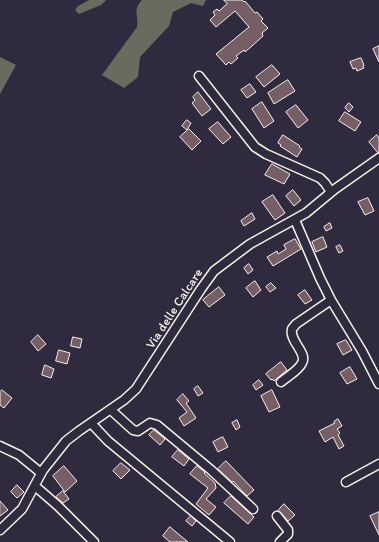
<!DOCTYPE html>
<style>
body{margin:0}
canvas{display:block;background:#2f2a3d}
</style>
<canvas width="379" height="542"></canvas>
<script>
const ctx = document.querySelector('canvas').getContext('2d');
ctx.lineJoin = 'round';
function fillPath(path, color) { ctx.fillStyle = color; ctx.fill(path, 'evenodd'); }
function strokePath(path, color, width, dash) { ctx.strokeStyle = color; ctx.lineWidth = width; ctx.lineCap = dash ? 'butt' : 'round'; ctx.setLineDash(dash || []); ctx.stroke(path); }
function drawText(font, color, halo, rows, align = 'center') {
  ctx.font = font + ' Itim,sans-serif'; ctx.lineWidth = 3; ctx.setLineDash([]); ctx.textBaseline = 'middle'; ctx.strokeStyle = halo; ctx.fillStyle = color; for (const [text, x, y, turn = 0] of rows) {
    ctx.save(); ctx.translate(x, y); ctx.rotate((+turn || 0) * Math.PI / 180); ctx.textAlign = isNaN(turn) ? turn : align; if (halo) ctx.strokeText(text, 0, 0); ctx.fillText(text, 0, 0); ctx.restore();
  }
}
fillPath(new Path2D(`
 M89 0H106L101 5 79 14 75 10 78 6Z
 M142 0H206L203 6 191 3 173 12 169 26 140 57 138 77 124 88 102 75 137 27C139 14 132 11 142 0Z
 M0 57 16 65 0 94Z`), '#686b5d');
const building = new Path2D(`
 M224 0H242L244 2 245 1 255 13 257 12 263 19 261 21 268 28 262 33 263 36 252 46 245 52 244 50 236 56 238 58 231 64 229 62 226 65 216 54 249 27 235 11 216 27 210 20 215 15 213 12 217 9 219 11 227 4Z
 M379 46V62L373 49Z
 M361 58 364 65 363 66 364 68 357 71 356 68 353 69 350 62Z
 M272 65 280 74 264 87 256 77Z
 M288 80 295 91 274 104 268 93Z
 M250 84 256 92 247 98 241 90Z
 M198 92 211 109 202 116 192 103 195 100 193 97Z
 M262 102 274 121 264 128 252 109Z
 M349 103 353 107 349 112 345 108Z
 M296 105 308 120 298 128 286 112Z
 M345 112 361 122 355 131 339 121Z
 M187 120 191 123 187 130 182 126Z
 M218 122 231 137 223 144 209 129Z
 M189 129 201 141 192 150 180 137Z
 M283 135 300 146 299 147 302 149 297 157 280 146 281 145 278 143Z
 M377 135 379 138V153H378L369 142Z
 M272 164 290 174 284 184 265 175Z
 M293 190 301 200 294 206 286 196Z
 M273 195 285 213 275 220 262 202Z
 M368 198 374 211 365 215 358 202Z
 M252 213 255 219 244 226 241 221Z
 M330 223 332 228 326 231 324 227Z
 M323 237 327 247 316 252 312 242Z
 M295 239 301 249 273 266 267 257 277 251 278 254 286 249 284 245Z
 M340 245 343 251 339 253 336 247Z
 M249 264 253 270 248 274 244 268Z
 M255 281 261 290 253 297 246 288Z
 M271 283 276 288 270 292 266 287Z
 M219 287 225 295 209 307 203 300Z
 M305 290 312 300 305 304 298 295Z
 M38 335 46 344 38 351 31 342Z
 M73 337 82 339 80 348 71 346Z
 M346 340 352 350 343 355 337 344Z
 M59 350 70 353 67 364 56 361Z
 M281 362 287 370 274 381 272 379 271 380 266 374Z
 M45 365 54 369 51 378 42 375Z
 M350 367 357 379 347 384 340 373Z
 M259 380 263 385 256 390 253 385Z
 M198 386 203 393 198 396 194 389Z
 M2 390 12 398 4 408 0 405V392Z
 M272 390 280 407 269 412 261 396Z
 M183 394 189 401 186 403 196 418 184 426 179 418 187 412 177 400Z
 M338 419 342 426 337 429 340 433 338 435 344 446 339 449 333 437 325 442 319 431 335 423 334 422Z
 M237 420 240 427 236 430 232 423Z
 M154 430 165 439 160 445 149 435Z
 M223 437 228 447 218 452 213 442Z
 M178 450 189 459 184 466 172 457Z
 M226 461 254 490 247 496 233 481 232 482 218 469Z
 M121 463 130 470 121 479 113 471Z
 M64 466 77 481 65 492 53 476Z
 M197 466 205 472 204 473 215 483 216 488 206 499 216 507 209 515 196 504 208 488 190 474Z
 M17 485 24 492 17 498 11 492Z
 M63 491 69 499 63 503 56 497Z
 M231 496 254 517 248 524 224 503Z
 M0 501 8 510 0 516Z
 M284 504 295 515 288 521 281 513 278 511Z
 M379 512V535L370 516Z
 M191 516 196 521 192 526 186 521Z
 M170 527 188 542H170L163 536Z`);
fillPath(building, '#765e66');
strokePath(building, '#f4f1e8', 1);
const minor = new Path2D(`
 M199 76 255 147 266 154 320 178 325 183 331 192
 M295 220 320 278 331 300 362 351 379 384
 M281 382C287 377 299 370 302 363 308 353 289 341 292 329L296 324 331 300
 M111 410 133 430 138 431 150 423 157 425 211 470 253 509
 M91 423 108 441 230 542
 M0 446 19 455 41 473
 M346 482 379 464
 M35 486 58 506 94 542
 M277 516 288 530V534L280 542
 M0 530 22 509 43 470 66 441 79 431 124 400 136 389 201 289 214 271 250 244 306 213 335 189 379 158`);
strokePath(minor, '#f4f1e8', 11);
strokePath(minor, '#2f2a3d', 8);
drawText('13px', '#f4f1e8', '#2f2a3d', [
 ["Via delle Calcare",175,309,-57]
]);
</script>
